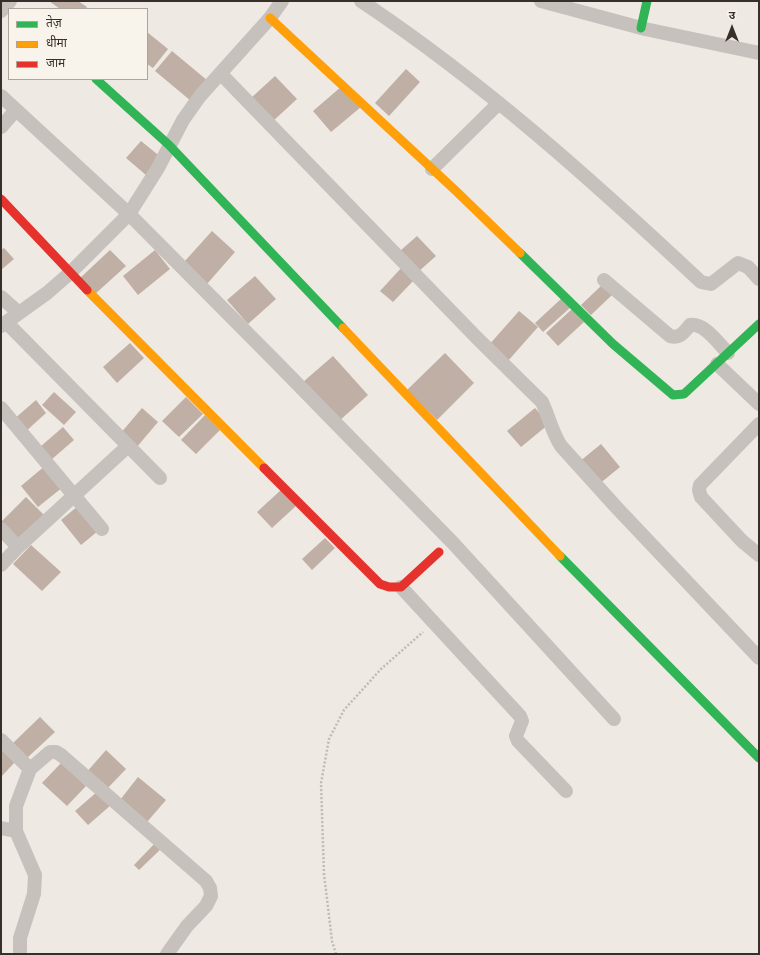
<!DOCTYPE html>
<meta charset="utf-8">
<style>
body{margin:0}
#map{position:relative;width:760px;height:955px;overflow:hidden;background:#eee9e3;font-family:Overpass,"Noto Sans Devanagari",sans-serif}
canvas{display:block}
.frame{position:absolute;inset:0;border:2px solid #382f2a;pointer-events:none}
.legend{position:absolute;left:8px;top:8px;width:140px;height:72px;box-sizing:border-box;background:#f9f4eb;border:1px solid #aca59e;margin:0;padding:5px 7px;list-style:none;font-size:12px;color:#382f2a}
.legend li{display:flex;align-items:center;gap:8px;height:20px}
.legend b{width:20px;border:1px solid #aca59e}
.north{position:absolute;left:712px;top:8px;width:40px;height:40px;-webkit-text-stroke:3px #f9f4eb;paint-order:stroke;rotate:0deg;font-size:11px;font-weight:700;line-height:16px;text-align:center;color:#382f2a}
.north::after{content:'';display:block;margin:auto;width:14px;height:18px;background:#382f2a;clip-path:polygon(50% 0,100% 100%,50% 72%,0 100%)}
</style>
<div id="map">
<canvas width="760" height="955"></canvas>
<div class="frame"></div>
<ul class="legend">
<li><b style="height:5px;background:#30b455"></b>तेज़</li>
<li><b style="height:5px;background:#ff9f0a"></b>धीमा</li>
<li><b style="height:5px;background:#e5322d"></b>जाम</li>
</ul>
<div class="north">उ</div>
</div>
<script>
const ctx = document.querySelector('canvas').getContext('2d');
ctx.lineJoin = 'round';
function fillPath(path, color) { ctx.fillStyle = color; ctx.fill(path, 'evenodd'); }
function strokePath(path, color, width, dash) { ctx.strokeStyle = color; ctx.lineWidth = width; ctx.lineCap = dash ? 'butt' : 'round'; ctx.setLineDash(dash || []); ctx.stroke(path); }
fillPath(new Path2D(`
 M49 1H78L87 7 86 9H60Z
 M147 32 168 49 153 68 147 64Z
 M172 51 208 81 191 101 155 71Z
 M406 69 420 82 389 116 375 103Z
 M275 76 297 99 272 122 251 98Z
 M342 86 361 107 331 132 313 111Z
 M141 141 162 158 146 175 126 158Z
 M212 231 235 252 207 284 184 262Z
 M417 236 436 256 418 272 400 251Z
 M4 248 14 259 1 270V250Z
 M110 250 126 266 94 295 79 279Z
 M155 250 170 269 138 295 123 276Z
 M403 266 416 278 393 302 380 291Z
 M255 276 276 299 248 324 227 300Z
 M602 285 612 295 591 315 581 305Z
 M562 298 571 307 543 332 535 323Z
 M572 309 584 322 558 346 546 333Z
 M519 311 538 327 507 362 488 346Z
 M130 343 144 358 117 383 103 367Z
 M445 353 474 383 437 420 407 390Z
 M333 356 368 395 338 422 303 382Z
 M54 392 76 412 64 425 42 405Z
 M186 397 203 414 179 437 162 421Z
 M36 400 46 413 24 433 13 420Z
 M142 408 158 422 136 448 120 434Z
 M535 408 549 424 521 447 507 431Z
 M205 415 220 430 196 454 181 440Z
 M63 427 74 440 51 460 40 447Z
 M601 444 620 467 598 485 579 462Z
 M46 465 63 487 38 507 21 486Z
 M282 489 297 505 272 528 257 512Z
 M26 497 46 517 18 543 1 526V522Z
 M78 506 98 531 81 545 61 520Z
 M325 538 335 548 312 570 302 559Z
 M31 545 61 572 42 591 13 564Z
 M40 717 55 732 27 758 13 743Z
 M1 749 15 762 1 777Z
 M106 750 126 769 104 792 85 774Z
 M61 763 86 786 67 806 42 783Z
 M138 777 166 800 147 822 120 800Z
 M98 791 111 805 88 825 75 811Z
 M158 840 164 846 139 870 134 865Z`), '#c0afa5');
strokePath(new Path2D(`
 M336 954 332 941 324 874 321 783 329 739 344 710 381 669 423 632`), '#bfbab5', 2.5, [2, 2]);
strokePath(new Path2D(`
 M361 1C484 83 593 181 701 282L711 284 738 263 748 267 759 279
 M541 1 645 29 759 53
 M1 11 10 1
 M221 74 477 338 542 402C549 417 552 432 561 446L617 508 759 658
 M1 96 129 214 276 362 453 543 614 719
 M1 127 16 110
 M432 169 499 103
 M604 280 670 336C680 339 684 332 690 325 705 323 718 343 728 353
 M1 297 19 313
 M6 322 160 478
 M1 326 47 293 70 273 129 214 158 168 183 120 200 96 270 18 282 1
 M717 364 759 404
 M1 408 102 529
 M759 424 700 485 699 490 701 497 742 541 759 555
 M1 529 18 547
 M1 565 18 547 128 446
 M401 587 520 716 522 721 516 736 518 741 566 791
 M1 740 30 769
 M1 828 16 831
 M20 954V938L34 894 35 875 16 831V806L30 769 50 752H56L61 755 206 881 210 888 211 896 206 906 187 926 167 954`), '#c6c1bc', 14);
strokePath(new Path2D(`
 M641 28 647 1
 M96 79 169 145 343 328
 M520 253 613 344 673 395 684 394 759 324
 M560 556 759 758`), '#30b455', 9);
strokePath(new Path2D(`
 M270 18 456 191 520 253
 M87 290 264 468
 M343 328 560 556`), '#ff9f0a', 9);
strokePath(new Path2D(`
 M1 199 87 290
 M264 468 380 584 389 587H401L439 552`), '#e5322d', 9);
</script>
